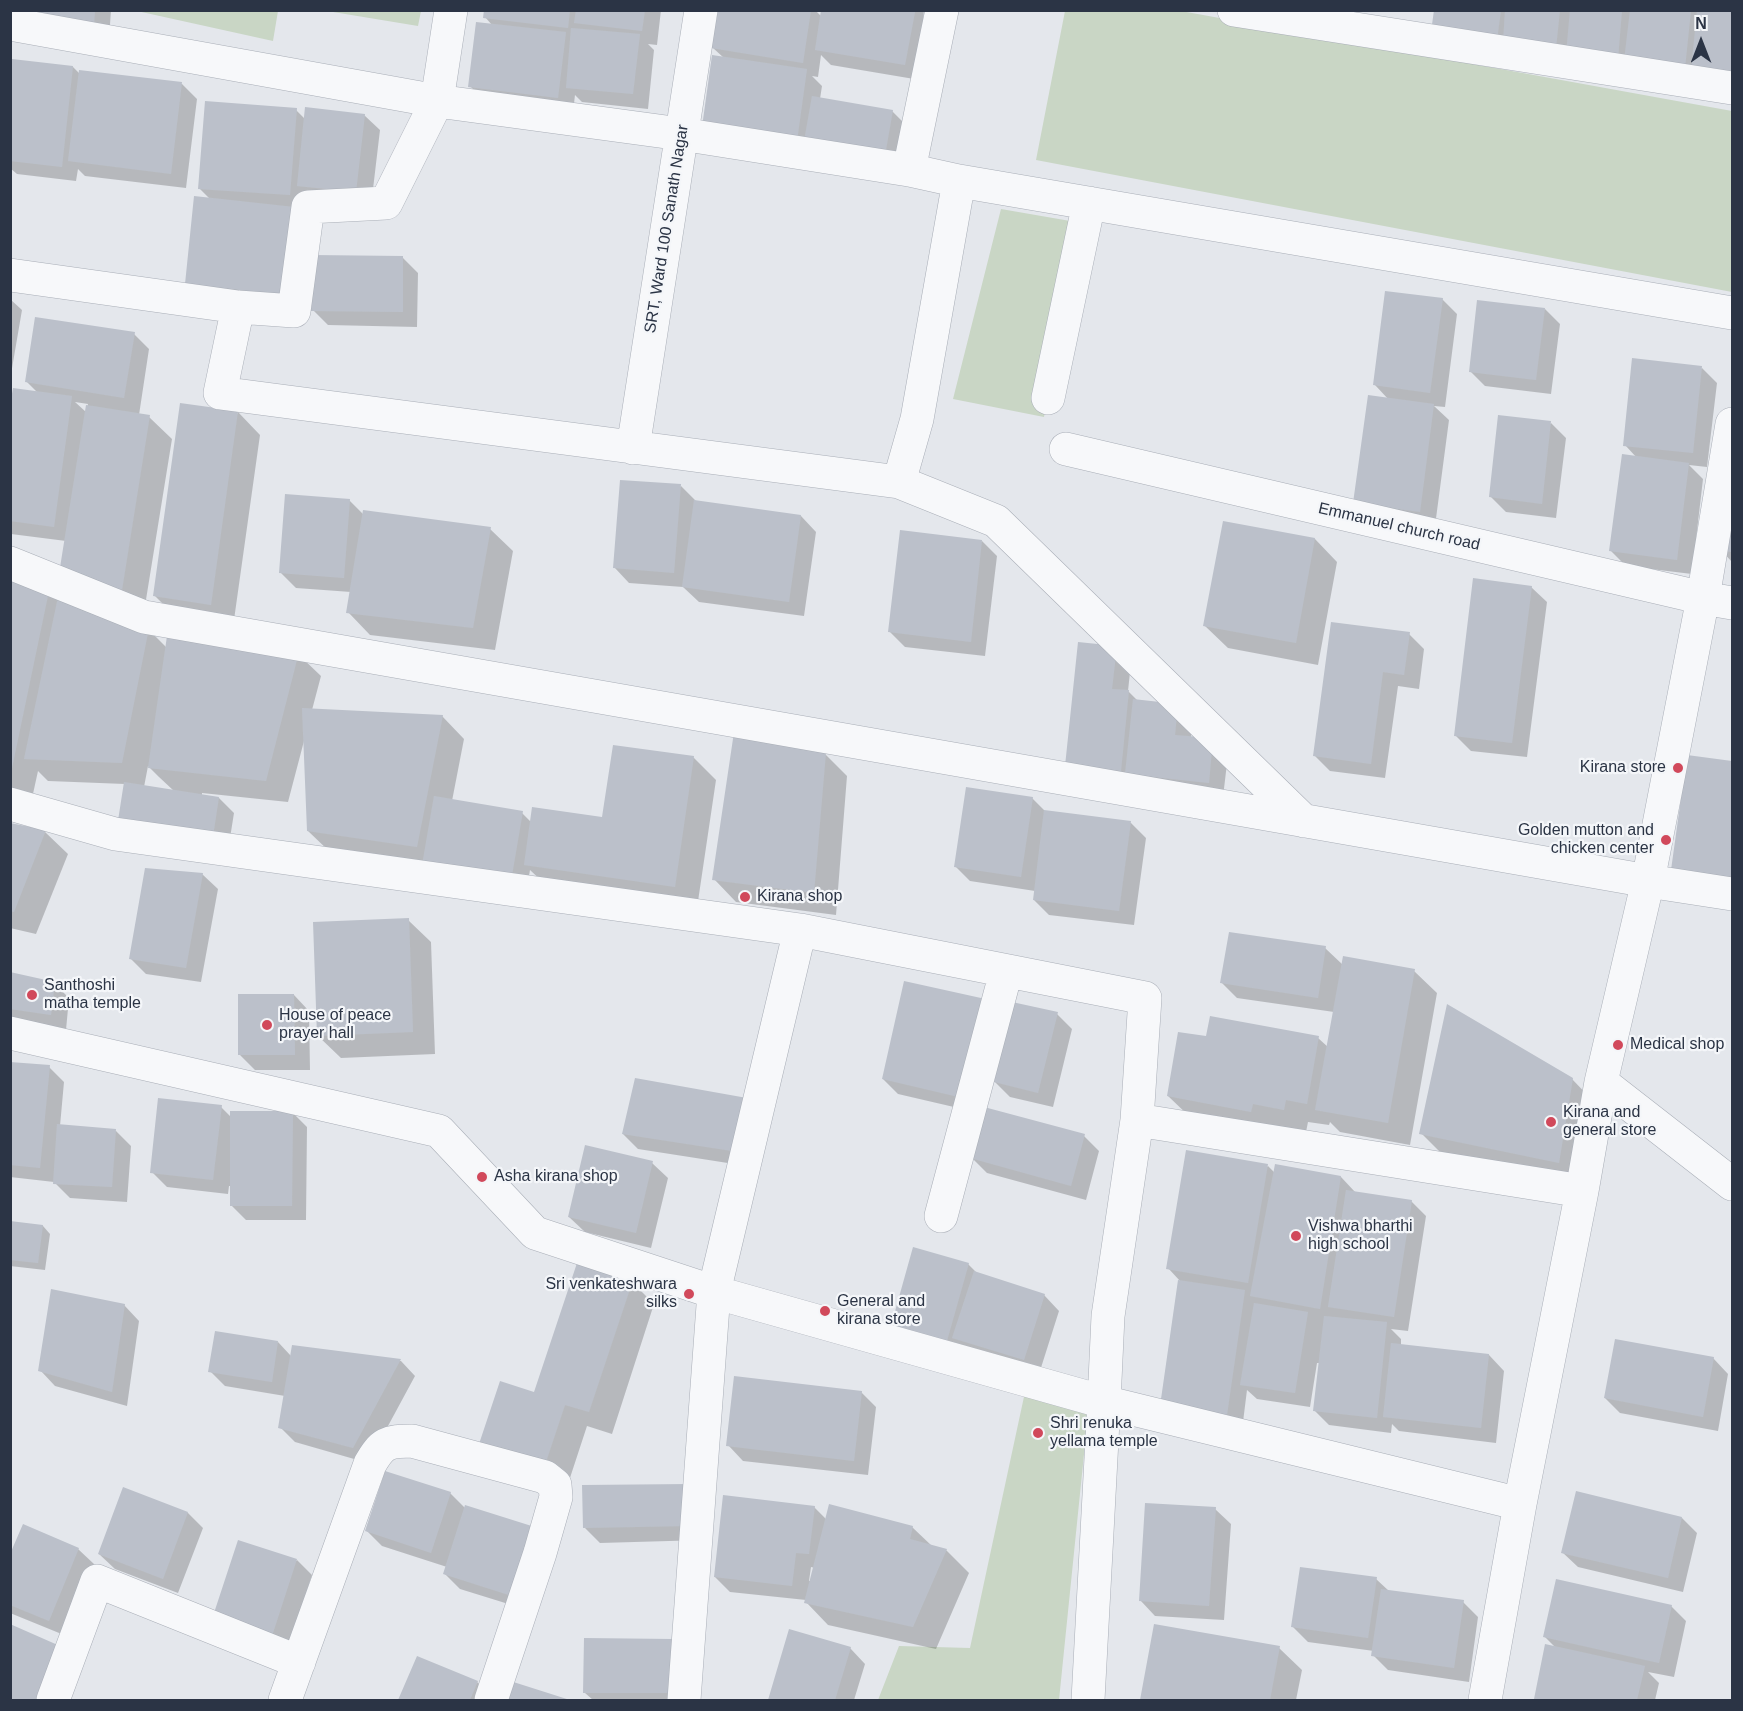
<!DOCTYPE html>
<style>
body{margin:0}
#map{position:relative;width:1743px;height:1711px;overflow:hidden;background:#e4e7ec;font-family:Helvetica,sans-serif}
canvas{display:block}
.frame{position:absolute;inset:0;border:12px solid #2b3445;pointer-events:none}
.north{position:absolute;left:1671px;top:12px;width:60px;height:60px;-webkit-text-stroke:4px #f4f6f9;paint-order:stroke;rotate:0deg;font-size:16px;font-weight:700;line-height:24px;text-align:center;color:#2b3445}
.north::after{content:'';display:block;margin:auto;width:21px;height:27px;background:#2b3445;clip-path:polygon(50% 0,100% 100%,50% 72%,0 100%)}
</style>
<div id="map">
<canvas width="1743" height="1711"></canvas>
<div class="frame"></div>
<div class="north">N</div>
</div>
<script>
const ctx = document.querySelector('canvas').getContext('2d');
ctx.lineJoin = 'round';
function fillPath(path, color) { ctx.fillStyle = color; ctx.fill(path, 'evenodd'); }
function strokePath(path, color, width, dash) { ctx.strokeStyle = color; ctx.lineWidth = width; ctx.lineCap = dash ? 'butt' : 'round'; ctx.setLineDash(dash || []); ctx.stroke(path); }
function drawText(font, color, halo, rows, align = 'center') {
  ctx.font = font + ' Helvetica,sans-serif'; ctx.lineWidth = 4.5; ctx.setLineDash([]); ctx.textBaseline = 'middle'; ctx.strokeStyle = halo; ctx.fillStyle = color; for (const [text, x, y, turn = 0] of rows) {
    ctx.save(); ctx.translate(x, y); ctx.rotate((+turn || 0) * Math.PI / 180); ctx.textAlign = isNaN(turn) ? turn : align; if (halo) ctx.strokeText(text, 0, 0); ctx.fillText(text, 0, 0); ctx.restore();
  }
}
fillPath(new Path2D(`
 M137 11H278L273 41Z
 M327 11H421L418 26Z
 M1065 11H1181L1732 111V292L1036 160Z
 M1001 209 1076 222 1044 417 953 399Z
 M1025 1392 1089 1405 1059 1700H878L899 1646 970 1648Z`), '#c9d6c5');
fillPath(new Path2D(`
 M10 10H111L109 39Z
 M485 10H661L657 45 648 44 654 50 648 109 582 102 575 95 573 112 485 101 470 86 492 25 485 17Z
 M719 10H815L822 17 823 10H924L923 22 929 28 920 80 831 65 821 55 818 77 812 76 822 86 820 99 892 111 907 126 899 176 719 142 724 58 713 48Z
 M1435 10H1732V88L1519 58Z
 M73 67 80 74 182 84 197 99 186 188 85 176 78 169 76 181 17 174 10 168V87Z
 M296 110 305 119 364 115 380 130 371 206 313 200 299 309 201 299 210 199 199 188Z
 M403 258 418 273 417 327 328 325 313 310Z
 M10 299 22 310 10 380Z
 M1442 299 1457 314 1445 407 1434 406 1449 420 1435 526 1370 517 1389 400 1375 385Z
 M1545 309 1560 324 1551 394 1485 386 1470 371Z
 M134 334 149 349 139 415 149 417 172 439 144 612 66 541 11 534 10 416 38 393 26 381ZM75 402 88 404 86 412Z
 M1702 368 1717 383 1707 467 1689 465 1703 479 1692 574 1626 566 1611 551 1637 458 1625 445Z
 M238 412 260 435 233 627 177 618 155 596Z
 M1551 423 1566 438 1556 518 1506 512 1491 497Z
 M681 486 696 501 801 516 816 532 804 616 699 602 683 587 629 583 614 567Z
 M1732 495V562L1720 549Z
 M349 500 364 515 490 529 513 551 495 650 370 635 348 612 351 592 296 588 281 573Z
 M1225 523 1315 539 1337 562 1318 665 1228 648 1205 626Z
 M982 541 997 556 985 656 905 647 890 632Z
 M10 579 148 629 167 648 298 654 321 676 312 710 442 716 464 739 452 801 522 813 531 822 604 819 693 757 716 780 697 908 548 887 530 870 525 901 331 853 308 831 304 741 288 802 202 793V796L219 798 234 813 227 857 125 784 48 781 38 771 31 803 10 799ZM148 766 159 777 174 791 144 787Z
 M1531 587 1547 602 1527 757 1471 751 1456 736Z
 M1409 634 1424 649 1419 689 1398 686 1385 778 1330 771 1315 756Z
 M1079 644 1131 663 1128 691 1138 701 1192 720 1191 738 1228 755 1223 797 1082 781Z
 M825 754 847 776 836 915 736 902 714 879Z
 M1688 756 1732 762V898Z
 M1032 798 1045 811 1131 823 1146 838 1134 925 1049 915 1034 900 1035 891 970 881 955 866Z
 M10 825 45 832 68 854 36 934 10 928Z
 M202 874 218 889 201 982 146 974 131 959Z
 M408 920 431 942 435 1054 341 1058 318 1036Z
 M1325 948 1343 965 1414 971 1437 993 1410 1145 1340 1132 1330 1122 1329 1125 1308 1122 1306 1132 1191 1118 1168 1096 1208 1038H1318L1328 1047 1334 1012 1237 998 1222 983Z
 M10 974 54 983 69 998 66 1030 10 1026Z
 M905 983 983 1108 1084 1136 1099 1151 1086 1200 987 1173 972 1158 984 1114 898 1094 883 1079Z
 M294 995 309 1011 310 1070H255L240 1055Z
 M1057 1014 1072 1029 1053 1107 1010 1097 995 1082Z
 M10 1064 49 1067 64 1082 60 1126 116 1131 131 1146 127 1202 70 1198 54 1182 10 1177Z
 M1572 1079 1594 1102 1581 1184 1444 1156 1421 1133Z
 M746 1099 747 1166 638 1149 623 1134Z
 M221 1107 232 1118 292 1112 307 1127 306 1220H246L231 1205V1186H229L228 1194 167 1187 152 1172Z
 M652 1163 668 1178 651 1248 585 1232 569 1217Z
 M1268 1166 1275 1173 1341 1177 1356 1193 1411 1201 1426 1216 1408 1331 1391 1329 1401 1339V1346L1489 1355 1504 1371 1496 1443 1399 1431 1392 1424 1391 1433 1329 1425 1314 1410 1320 1363H1317L1310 1407 1257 1399 1247 1390 1242 1430 1177 1421 1180 1281 1168 1268Z
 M10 1222 43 1226 50 1234 45 1270 10 1266Z
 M968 1264 978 1274 1044 1295 1059 1311 1039 1374 904 1355Z
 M632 1282 654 1304 612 1434 587 1426 567 1487 503 1466Z
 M124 1305 139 1321 127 1406 55 1386 40 1370Z
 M278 1342 291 1356 293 1347 401 1361 415 1376 368 1463 295 1442 280 1427 285 1396 225 1386 210 1371Z
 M1713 1358 1728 1374 1718 1431 1620 1413 1605 1398Z
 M861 1392 876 1407 868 1475 743 1461 728 1445Z
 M688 1485 704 1540 600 1543 585 1528Z
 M124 1489 188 1513 203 1528 178 1593 115 1569 99 1554Z
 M450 1493 466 1509 531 1611 460 1589 445 1574 447 1567 382 1546 367 1531Z
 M814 1507 827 1520 912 1527 932 1546 946 1550 969 1573 936 1649 828 1625 806 1602V1600L730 1592 715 1577ZM811 1567 815 1568 811 1581H809Z
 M1215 1509 1231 1524 1224 1620 1155 1616 1140 1600Z
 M1682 1518 1697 1533 1683 1592 1578 1567 1562 1552Z
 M23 1526 78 1549 94 1564 64 1635 10 1613V1557Z
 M297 1560 312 1575 287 1650 230 1631Z
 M1376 1579 1389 1591 1463 1602 1478 1617 1469 1682 1388 1670 1373 1655 1374 1651 1308 1642 1293 1627Z
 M1671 1606 1686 1621 1674 1677 1648 1672 1659 1683 1655 1700H1538L1535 1698 1556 1648 1545 1637Z
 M1155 1626 1279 1648 1302 1670 1296 1700H1142Z
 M790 1631 850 1648 865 1664 854 1700H769Z
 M585 1639 687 1700H593L585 1693Z
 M418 1658 477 1682 492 1697 491 1700H400Z
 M505 1681 567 1700H499Z`), '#0003');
fillPath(new Path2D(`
 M10 10H95L94 25Z
 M484 10H570L568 28 483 18Z
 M576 10H645L642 31 574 23Z
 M718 10H811L803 63 711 48Z
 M821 10 915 12 905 65 815 50Z
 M1434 10H1501L1497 40 1431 32Z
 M1505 10H1560L1556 48 1503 43Z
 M1570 10H1622L1618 59 1566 55Z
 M1630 10H1691L1685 68 1624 61Z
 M1697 10H1732V74L1691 71Z
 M476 22 566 32 558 98 468 87Z
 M571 28 640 34 633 94 566 88Z
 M712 55 807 69 797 141 702 127Z
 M12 59 73 66 62 167 10 161V75Z
 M79 70 182 82 171 174 68 161Z
 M812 96 893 110 884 161 803 147Z
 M205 101 297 108 290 195 198 189Z
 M305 107 365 114 356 192 297 186Z
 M194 196 294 207 284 295 185 284Z
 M312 255 403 256V312L311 311Z
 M1385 291 1443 298 1430 393 1373 385Z
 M1477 300 1545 308 1536 380 1469 372Z
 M35 317 135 332 124 398 25 382Z
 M1632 358 1702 366 1693 453 1623 446Z
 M13 388 72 396 54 527 10 521V405Z
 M1368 395 1434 404 1420 512 1353 503Z
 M180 403 238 411 211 605 153 596Z
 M86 405 150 415 122 590 58 580Z
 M1498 415 1551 421 1542 504 1489 497Z
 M1622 454 1689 463 1677 560 1609 551Z
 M620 480 681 484 674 573 613 568Z
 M1732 493V552L1718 550Z
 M285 494 350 499 344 578 279 573Z
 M694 500 801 515 789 602 682 587Z
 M363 510 491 527 473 628 346 613Z
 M1223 521 1315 538 1296 643 1203 626Z
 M900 530 982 540 971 642 888 632Z
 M10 578 50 586 12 768H10Z
 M1473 578 1532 586 1512 743 1454 736Z
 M58 597 149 628 122 763 24 759Z
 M169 622 299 652 266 781 148 768Z
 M1331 622 1410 632 1404 675 1383 672 1371 764 1313 756Z
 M1078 642 1117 646 1112 689 1129 690 1121 771 1065 766Z
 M1133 699 1178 704 1175 735 1213 738 1209 783 1125 774Z
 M302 708 443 715 417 847 307 831Z
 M734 732 826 752 814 893 712 880Z
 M613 745 694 756 675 887 524 865 532 807 602 817Z
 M1687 755 1732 761V879L1671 870Z
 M124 782 219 797 212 843 117 827Z
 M966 787 1033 797 1021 877 954 867Z
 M434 796 523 811 510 887 421 871Z
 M1044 810 1131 821 1119 911 1033 900Z
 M10 823 46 830 14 912 10 911Z
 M145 868 203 873 186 968 129 959Z
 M409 918 413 1032 317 1036 313 922Z
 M1229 932 1326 946 1318 998 1220 983Z
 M1343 956 1415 969 1388 1123 1315 1110Z
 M10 972 55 982 51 1015 10 1009Z
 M904 981 990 1000 967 1099 882 1079Z
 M238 994H294L295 1055H238Z
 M1012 1002 1058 1012 1038 1093 994 1082Z
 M1447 1004 1573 1078 1559 1163 1419 1134Z
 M1210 1016 1319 1036 1307 1104 1286 1100 1284 1110 1253 1104 1251 1112 1167 1096 1178 1032 1206 1036Z
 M10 1062 50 1065 40 1168 10 1165Z
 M635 1078 747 1098 732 1151 622 1134Z
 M158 1098 222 1105 213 1180 150 1173Z
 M984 1107 1085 1134 1071 1186 970 1158Z
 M230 1111H293L292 1206H230Z
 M57 1124 116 1129 112 1187 53 1184Z
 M585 1145 653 1161 636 1233 568 1217Z
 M1186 1150 1268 1164 1248 1283 1166 1269Z
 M1275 1164 1341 1176 1320 1309 1250 1296Z
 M1346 1190 1412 1200 1394 1317 1328 1307Z
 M10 1221 43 1225 38 1263 10 1260Z
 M913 1247 969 1263 943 1355 887 1340Z
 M577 1263 633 1280 589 1412 565 1405 545 1465 479 1444 500 1381 534 1392Z
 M974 1271 1045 1294 1024 1360 952 1338Z
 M1178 1280 1245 1290 1227 1415 1160 1406Z
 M51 1289 125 1304 112 1392 38 1371Z
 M1254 1303 1308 1312 1295 1393 1240 1385Z
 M1324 1316 1387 1322 1377 1418 1313 1411Z
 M215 1331 278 1341 272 1382 208 1372Z
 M1615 1339 1714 1357 1703 1417 1604 1398Z
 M1391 1343 1489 1354 1481 1428 1383 1417Z
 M292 1345 401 1359 353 1448 278 1428Z
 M734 1376 862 1391 854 1461 726 1446Z
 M385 1471 451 1492 431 1553 365 1531Z
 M689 1484V1526L583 1528 582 1485Z
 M123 1487 188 1512 163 1579 98 1554Z
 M1576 1491 1682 1517 1668 1578 1561 1553Z
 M723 1495 815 1506 809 1554 796 1553 792 1586 714 1577Z
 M1145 1503 1216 1507 1209 1606 1139 1601Z
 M829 1504 913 1526 910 1539 947 1549 913 1627 804 1603Z
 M465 1505 538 1528 515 1597 443 1574Z
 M23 1524 79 1548 49 1621 10 1605V1554Z
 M238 1540 297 1559 272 1636 213 1616Z
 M1300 1567 1377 1577 1368 1638 1291 1627Z
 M1556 1579 1672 1605 1659 1663 1543 1637Z
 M1381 1589 1464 1600 1454 1668 1371 1656Z
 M10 1624 60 1646 37 1700H10Z
 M1154 1624 1280 1646 1270 1700H1140Z
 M789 1629 851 1647 835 1700H768Z
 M584 1638 673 1639 672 1693H583Z
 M1545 1644 1645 1666 1637 1700H1542L1534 1699Z
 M417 1656 478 1681 470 1700H398Z
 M504 1679 570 1700H497Z`), '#bbc0ca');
const minor = new Path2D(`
 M451 10 437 101 681 134 909 170 959 181 1732 313
 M1234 10 1732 88
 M10 24 437 101 386 203 308 207 294 311 238 307 10 275
 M909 170 942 10
 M238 307 220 393 899 482 996 521 1304 821
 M1048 398 1089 203
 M633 448 701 10
 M1066 449 1703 598 1732 603
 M899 482 917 419 959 181
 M10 563 144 617 1648 881 1732 894
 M10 804 115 834 800 930 1145 998 1137 1120 1108 1316 1104 1402 1520 1504
 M10 1033 439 1131 535 1233 714 1292 1104 1402 1088 1700
 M1601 1082 1732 1184
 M1137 1120 1582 1191
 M941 1216 1006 972
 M53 1700 97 1581 299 1662
 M285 1700 370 1464C382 1443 387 1441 412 1441L545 1477 555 1485 556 1497 540 1553 491 1700
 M684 1700 714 1292 800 930
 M1485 1700 1520 1504 1582 1191 1601 1082 1648 881 1703 598 1732 424`);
strokePath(minor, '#a9aeb7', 34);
strokePath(minor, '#f7f8fa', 33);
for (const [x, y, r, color] of [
 [1678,768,6,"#d1495b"],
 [1666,840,6,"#d1495b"],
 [745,897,6,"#d1495b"],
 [32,995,6,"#d1495b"],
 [267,1025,6,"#d1495b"],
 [1618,1045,6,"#d1495b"],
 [1551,1122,6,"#d1495b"],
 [482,1177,6,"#d1495b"],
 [1296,1236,6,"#d1495b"],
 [689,1294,6,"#d1495b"],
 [825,1311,6,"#d1495b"],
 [1038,1433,6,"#d1495b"]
]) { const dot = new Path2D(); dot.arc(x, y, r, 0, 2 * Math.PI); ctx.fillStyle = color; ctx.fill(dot); strokePath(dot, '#f4f6f9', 2); }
drawText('16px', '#2b3445', '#f4f6f9', [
 ["SRT, Ward 100 Sanath Nagar",667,229,-81],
 ["Emmanuel church road",1399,527,13]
]);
drawText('16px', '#2b3445', '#f4f6f9', [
 ["Kirana store",1666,768,"right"],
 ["Golden mutton and",1654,831,"right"],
 ["chicken center",1654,849,"right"],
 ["Kirana shop",757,897],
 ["Santhoshi",44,986],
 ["matha temple",44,1004],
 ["House of peace",279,1016],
 ["prayer hall",279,1034],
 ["Medical shop",1630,1045],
 ["Kirana and",1563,1113],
 ["general store",1563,1131],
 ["Asha kirana shop",494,1177],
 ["Vishwa bharthi",1308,1227],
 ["high school",1308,1245],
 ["Sri venkateshwara",677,1285,"right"],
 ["silks",677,1303,"right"],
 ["General and",837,1302],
 ["kirana store",837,1320],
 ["Shri renuka",1050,1424],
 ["yellama temple",1050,1442]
], 'left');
</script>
